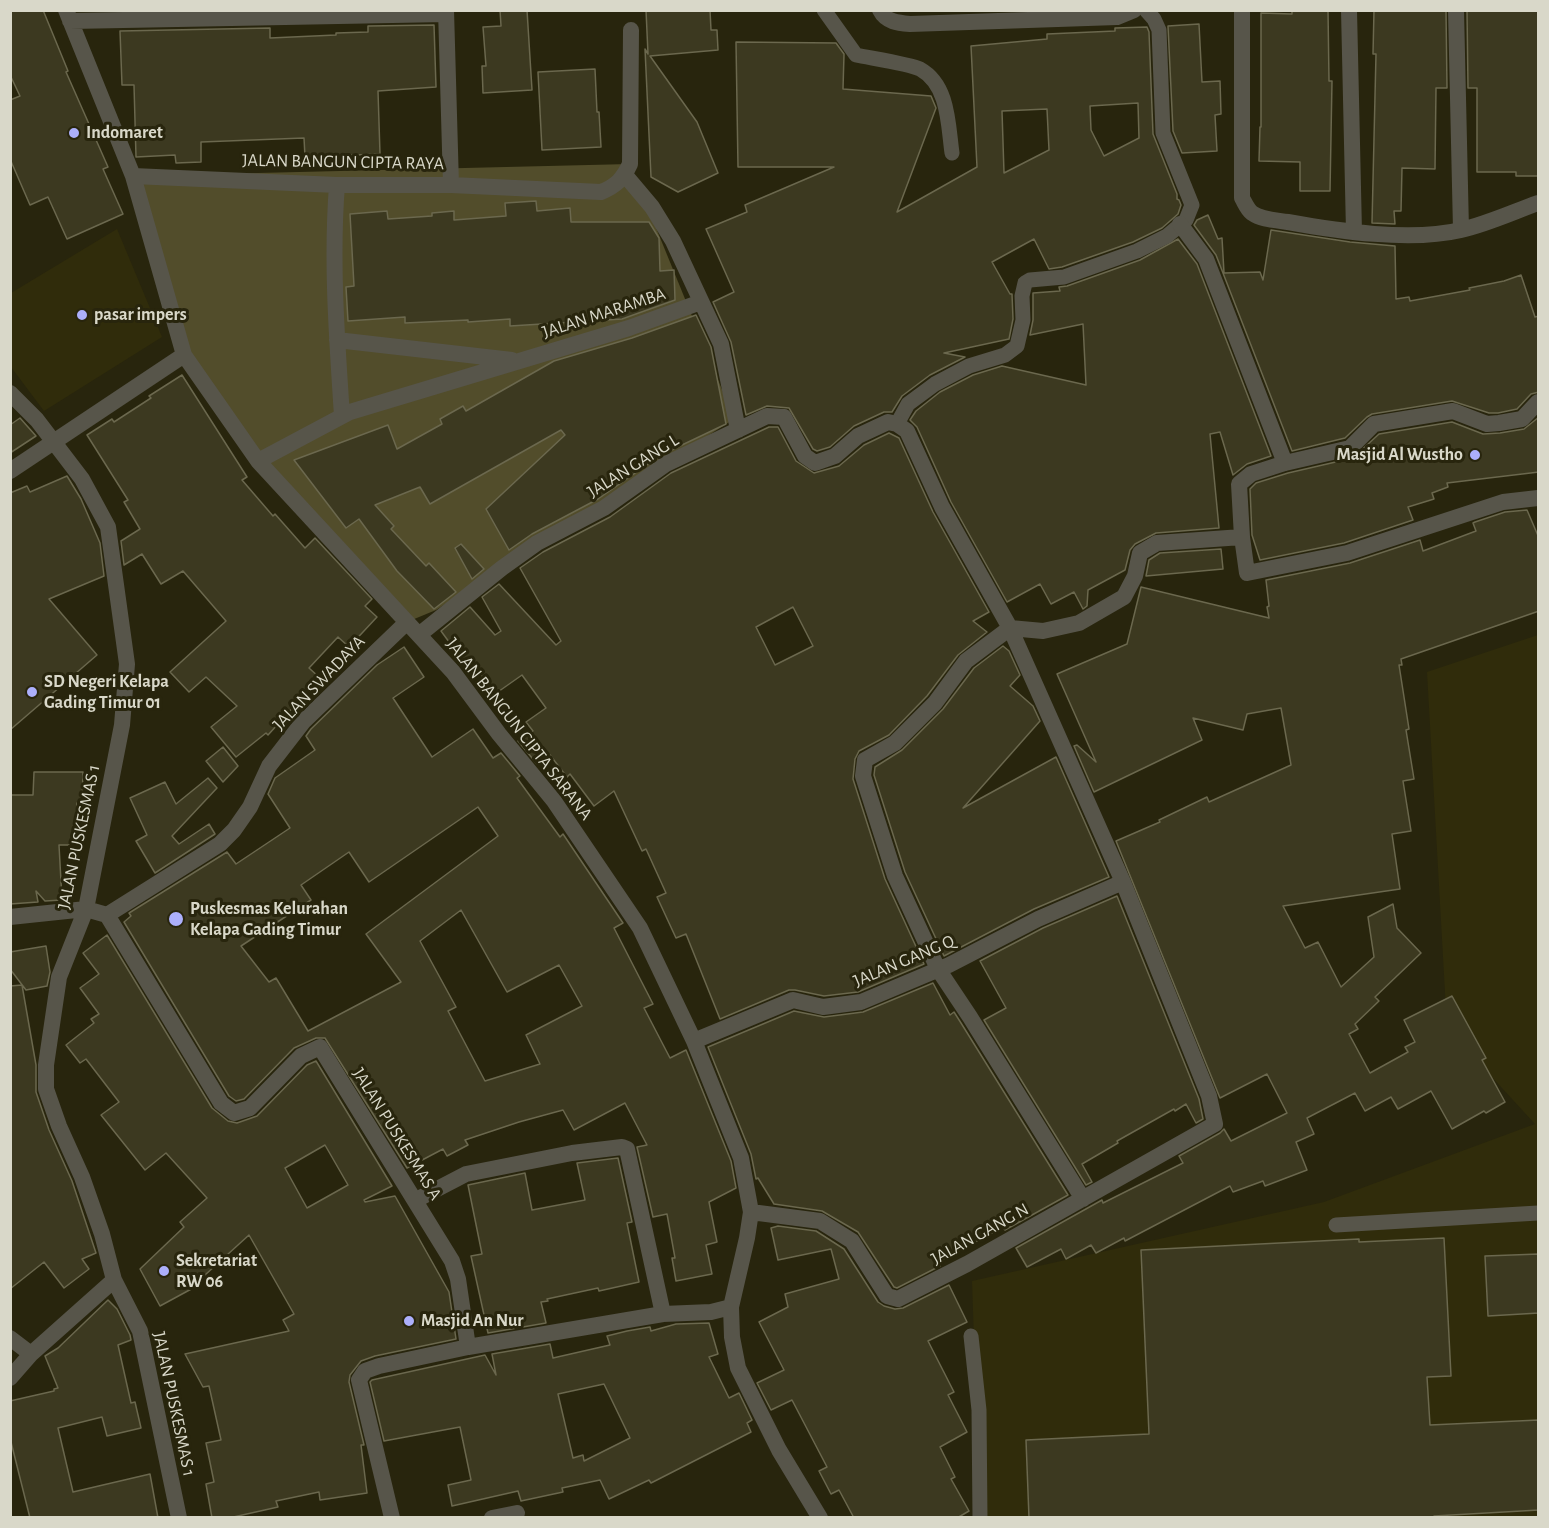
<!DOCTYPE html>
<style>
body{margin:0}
#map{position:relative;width:1549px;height:1528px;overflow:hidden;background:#28250d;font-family:"Alegreya Sans",sans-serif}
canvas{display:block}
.frame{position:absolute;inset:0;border:12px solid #d9d8c9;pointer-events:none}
</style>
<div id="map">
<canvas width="1549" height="1528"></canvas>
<div class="frame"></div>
</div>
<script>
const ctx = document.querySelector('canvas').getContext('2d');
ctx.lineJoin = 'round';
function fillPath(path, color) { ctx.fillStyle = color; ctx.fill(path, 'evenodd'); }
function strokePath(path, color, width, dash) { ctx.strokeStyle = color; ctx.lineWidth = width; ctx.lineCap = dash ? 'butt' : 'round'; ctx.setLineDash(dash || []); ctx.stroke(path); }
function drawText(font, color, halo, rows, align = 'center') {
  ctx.font = font + ' "Alegreya Sans",sans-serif'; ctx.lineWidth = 6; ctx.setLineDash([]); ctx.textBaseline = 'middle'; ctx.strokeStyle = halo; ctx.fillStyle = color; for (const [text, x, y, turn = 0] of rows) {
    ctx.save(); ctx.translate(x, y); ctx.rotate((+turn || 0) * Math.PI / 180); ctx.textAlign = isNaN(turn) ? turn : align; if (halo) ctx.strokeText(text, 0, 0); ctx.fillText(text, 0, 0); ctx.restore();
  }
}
fillPath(new Path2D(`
 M117 229 162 337 44 411 11 367V293Z
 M1538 635V1517H980L972 1281 1324 1202 1535 1124 1447 1028 1427 672Z`), '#302c0b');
fillPath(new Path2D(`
 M630 164 734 419 436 610 407 622 258 461 184 355 133 176Z`), '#524d2b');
const building = new Path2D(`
 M10 10H43L68 71 66 72 108 167 103 169 123 214 67 239 48 197 30 205 10 159V100L20 96 10 75Z
 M500 10H527L532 90 483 93 482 66H486L483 27 501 26Z
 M646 10H710L711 30H717L718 50 650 56 697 122 718 173 678 192 651 177 645 49 648 54Z
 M1292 10H1328L1329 81H1332L1330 191H1300V162L1259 161 1260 127H1261V13L1292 14Z
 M1374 10H1446L1447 88H1436L1435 169 1402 168 1401 211H1394L1395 224 1372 223 1376 54H1373Z
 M1467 10H1539V176H1516V172H1477V88H1468Z
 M1199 24 1202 82 1220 81 1221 114 1215 115 1217 151 1182 153 1173 131 1168 26Z
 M434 25 436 87 378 91 380 154 305 157 304 138 201 142V162L176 163 175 155 136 157 134 85H122L120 31 270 28V38L336 35V33L368 32V26Z
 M1147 27 1149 32 1153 134 1177 194V199L1179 200 1181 205 1178 214 1162 228 1133 242 1062 267 1049 269 1034 239 992 262 1010 294H1012L1013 319 1009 339 944 353 965 357 930 375 902 396 892 412H884L854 426 830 447 817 451 813 449 789 408 767 406 746 415 731 342 713 302 734 292 706 229 747 212 745 205 834 167H738L736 42 836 43 844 54 843 89 931 96 936 108 897 212 977 167 971 46 1047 39V34L1115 31V28ZM1138 103 1139 138 1104 156 1091 130 1090 106ZM1047 109 1049 150 1004 173 1002 111Z
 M595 69 597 112H599L601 147 542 150 538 72Z
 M536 201 537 211 570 208 571 222H649L659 238 660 271 674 270 675 300 622 319 510 326V319L468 322V320L405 323V317L348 321 346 287 354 286 350 214 387 211 388 219 432 216V213L454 211V220L506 216 505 203Z
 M1208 215 1218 239 1222 238 1224 273 1260 272 1263 280 1271 230 1350 242 1395 246 1396 299 1409 297 1410 301 1470 290 1469 288 1504 281 1521 275 1535 317 1539 316V392L1531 394 1517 409 1498 413H1489L1452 401 1372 414 1367 417 1345 438 1292 451 1216 255 1194 225 1197 220Z
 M1178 239 1197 264 1271 456 1247 464 1233 475 1220 432 1210 434 1219 528 1156 533 1135 544 1130 550 1125 570 1088 590 1087 606 1083 609 1074 592 1051 604 1040 584 1007 602 951 502 917 427 910 420 916 411 940 392 973 375 1002 366 1086 385 1083 324 1030 335 1033 320V293L1060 291 1059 287 1067 286 1140 260Z
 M696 315 711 347 726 424 661 455 598 499 532 534 509 550 486 509 565 435 561 430 430 504 420 487 375 505 394 526 391 529 426 566 429 563 456 592 434 609 397 571 359 519 346 528 294 460 388 425 397 449 442 424 440 419 463 406 466 411 554 361 632 338Z
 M182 375 247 477 242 480 273 516 275 514 305 548 315 538 372 599 365 606 377 617 349 647 338 637 309 668 320 678 268 735 266 733 236 757 211 727 237 706 206 677 189 692 170 672 226 621 183 571 161 584 142 554 124 565 121 541 140 529 124 502 128 500 87 435 112 419 114 422 151 398 149 396Z
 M1539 417V472L1447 483 1448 487 1432 493 1434 499 1408 507 1413 520 1344 543 1260 560 1252 535 1250 489 1256 483 1288 473 1353 458 1379 434 1452 422 1483 434 1500 433 1524 429Z
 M20 418 36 436 10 453V425Z
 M769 427H778L796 461 814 473 839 466 864 445 889 433 899 438 933 512 989 612 973 621 987 632 958 655 927 696 889 735 859 751 855 759 853 779 885 879 924 964 858 992 824 996 795 990H789L720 1019 686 934 676 938 657 897 666 893 646 849 642 851 614 791 594 806 570 774 567 777 550 755 537 764 518 741 533 731 526 722 546 708 522 675 495 694 479 672 474 676 441 631 470 607 495 635 501 631 482 597 499 584 556 645 561 641 520 568 543 552 610 517 671 473ZM793 607 813 646 775 665 756 627Z
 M67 476 81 499 100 543 104 576 49 599 97 655 10 730V493L27 486 30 492Z
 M1527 510 1539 538V611L1401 659 1402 665H1399L1409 729 1406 730 1414 779 1403 781 1411 831 1392 834 1400 889 1283 906 1305 948 1318 942 1341 987 1374 957 1368 917 1393 904 1397 928 1421 953 1375 997 1379 1001 1355 1024 1358 1029 1349 1034 1370 1073 1408 1052 1405 1047 1415 1042 1404 1020 1452 996 1486 1058 1482 1060 1505 1102 1486 1113 1484 1111 1452 1129 1431 1091 1398 1109 1391 1097 1365 1111 1355 1093 1307 1118 1314 1134 1296 1142 1307 1170 1265 1186 1263 1181 1233 1192 1230 1186 1125 1241 1124 1238 1096 1253 1091 1245 1066 1259 1061 1249 1027 1267 1016 1248 1102 1200 1103 1203 1183 1163 1179 1156 1220 1133 1224 1129 1231 1141 1287 1113 1267 1074 1220 1098 1116 841 1160 822 1159 820 1207 797 1209 802 1291 765 1281 708 1247 714 1243 730 1193 718 1202 740 1094 792 1074 746 1077 745 1096 762 1057 674 1127 644 1141 587 1269 618 1267 607 1269 606 1266 580 1350 563 1420 540 1423 551 1476 531 1473 523 1475 522 1505 512Z
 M461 544 484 569 472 579 455 548Z
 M1221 549 1223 569 1146 576 1149 560 1160 553Z
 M1003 646 1009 651 1020 675 1010 686 1033 706 1040 721 963 808 1056 757 1109 877 1034 909 944 956 905 872 874 775 875 767 902 750 943 709 974 668Z
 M404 647 424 677 393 698 432 757 473 729 493 758 501 753 520 776 517 778 560 837 563 834 623 923 614 928 653 1004 644 1008 670 1058 686 1050 731 1161 736 1188 709 1202 717 1242 706 1245 712 1274 676 1281 672 1258H675L667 1214 653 1217 637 1147 647 1145 625 1103 574 1130 563 1110 519 1122 465 1140 468 1145 447 1156 443 1149 407 1168 325 1038H316L294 1048 244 1099 236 1101 229 1096 124 922 131 916 129 913 227 852 236 864 290 828 268 794 275 778 315 750 306 736 311 729 377 665ZM478 807 498 836 366 934 401 982 308 1031 276 978 269 982 241 946 311 900 301 885 349 852 369 882ZM461 910 507 992 559 965 582 1006 526 1035 540 1064 485 1081 448 1011 456 1007 420 941Z
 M223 747 238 766 223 782 206 761Z
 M34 772H83L82 803H77V845H59L62 900 45 901 36 891 38 902 10 904V795H33Z
 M208 778 217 788 172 836 179 844 209 824 215 834 155 873 136 841 147 835 130 798 165 782 176 804Z
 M1117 896 1199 1099 1203 1119 1196 1123 1186 1104 1175 1111 1174 1109 1117 1141 1118 1143 1082 1164 1092 1182 1086 1185 984 1020 1006 1008 980 961 1043 928Z
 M107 935 212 1108 228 1121 237 1123 257 1116 307 1065 316 1061 392 1186 364 1200 365 1202 395 1196 449 1292 456 1339 375 1356 361 1361 350 1375 349 1382 364 1445H361L367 1493 320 1500 319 1492 276 1501 278 1507 229 1518H212L206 1484 214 1482 206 1443 221 1440 209 1386 203 1387 185 1354 289 1331 283 1320 294 1314 249 1235 194 1285 195 1287 160 1306 140 1269 184 1227 180 1222 207 1198 166 1153 145 1170 101 1115 119 1102 86 1059 80 1063 66 1045 94 1023 91 1019 99 1014 80 988 99 974 83 953ZM325 1145 348 1185 307 1208 285 1168Z
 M46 946 50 972 47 986 26 990 10 969V952Z
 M933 983 950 1015 954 1012 961 1023 1068 1195 1005 1230 1003 1227 938 1262 940 1266 897 1288 894 1287 858 1232 822 1211 774 1204 758 1178 756 1179 751 1154 708 1047 794 1011 824 1017 863 1012Z
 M22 985 36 1065V1092L49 1130 72 1181 96 1253 82 1259 89 1269 64 1288 44 1262 10 1289V986Z
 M618 1158 632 1222 627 1223 639 1282 599 1291 598 1288 547 1299 548 1301 541 1302 546 1323 488 1333 471 1256 482 1254 468 1185 525 1173 532 1210 585 1200 577 1163Z
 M778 1226 816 1231 844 1249 878 1302 884 1306 895 1309 903 1308 949 1285 967 1322 928 1341 954 1392 948 1395 967 1432 940 1447 955 1477 951 1479 969 1511 957 1518H854L839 1490 831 1494 819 1471 827 1467 792 1400 771 1410 757 1383 784 1370 759 1322 788 1307 785 1294 839 1279 831 1249 778 1260 771 1228Z
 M1444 1238 1451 1376 1427 1377 1430 1425 1539 1420V1510L1434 1516V1518H1029L1026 1440 1149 1434 1141 1250 1359 1239V1242Z
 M1539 1254V1313L1488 1316 1485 1256Z
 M108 1300 117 1309 130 1335 131 1340 118 1345 131 1403 135 1402 141 1428 107 1436 102 1417 58 1428 73 1492 150 1474 158 1518H30L10 1438V1401L54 1391V1389L58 1388 45 1356 58 1348Z
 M709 1323 718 1354 709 1357 729 1398 739 1393 752 1420 747 1423 751 1432 651 1483 649 1480 609 1499 600 1480 562 1488 563 1492 521 1501 518 1491 452 1506 448 1485 471 1480 460 1427 384 1441 370 1382 372 1380 485 1355 496 1375 492 1354 550 1344 553 1358 610 1345 607 1336 627 1331 650 1327 651 1331 676 1324ZM604 1384 630 1438 584 1461 583 1455 573 1458 558 1394Z`);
fillPath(building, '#3c3920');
strokePath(building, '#6b684e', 1.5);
strokePath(new Path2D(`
 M824 10 856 55C870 58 910 64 920 69 949 85 948 125 952 153
 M897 424 908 404 935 384 969 366 1005 355 1017 346 1023 320 1022 296 1025 283 1030 280 1064 277 1137 251 1167 236 1186 220 1192 205 1163 133 1159 30 1154 19 1146 10
 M1336 1225 1538 1213
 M971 1336 979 1410 980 1518`), '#57554a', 15);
strokePath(new Path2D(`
 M66 10 133 176 184 355 258 461 453 672 499 734 554 801 640 928 694 1041 741 1158 751 1212 747 1238 731 1307 732 1337 738 1368 779 1450 820 1518
 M880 10C886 22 898 23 910 24L1117 17 1134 10
 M1242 10V198C1245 203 1247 209 1252 213 1262 220 1276 220 1288 222 1338 231 1410 242 1461 230 1487 224 1513 212 1538 203
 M1349 10 1354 232
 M1456 10 1461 230
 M70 21 446 14
 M625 175 652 207 673 241 721 344 738 430
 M133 176 337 185H451L446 10
 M337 185C331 262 337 339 342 416
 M451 185 601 192C616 186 623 179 630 164L631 30
 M1180 224 1206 259 1285 463
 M337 340 512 360
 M10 393 37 420 82 479 108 527 127 664 122 725 86 909 59 977 46 1065V1089L59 1126 82 1177 102 1234 114 1280 140 1331 179 1518
 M1538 402 1522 419 1499 423 1487 424 1453 411 1374 424 1350 448 1285 463 1251 474 1239 484 1242 537 1247 573 1347 553 1503 502 1538 498
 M258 461 350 412 629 328 701 302
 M10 471 184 355
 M420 634 502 568 537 543 604 508 666 464 767 416 784 417 805 456 815 463 835 456 858 436 888 422 897 424 907 431 942 507 1010 628 1123 882 1209 1096 1215 1124 967 1264 898 1299 887 1296 852 1241 820 1221 751 1212
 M107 915 220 844 234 830 250 807 269 766 303 722 407 622
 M10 917 86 909 107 915 221 1103 234 1113 250 1108 301 1056 320 1047 452 1261 458 1279 468 1347 379 1366 365 1371 359 1380 392 1518
 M694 1041 793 1000 823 1007 861 1002 949 965 1038 919 1123 882
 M1083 1199 970 1017 938 969 895 876 863 776 865 760 895 743 935 703 966 661 1010 628 1043 631 1079 623 1124 597 1135 576 1140 553 1157 543 1242 537
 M416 1200 466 1174 572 1153 622 1147 627 1149 663 1314 468 1347
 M663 1314 711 1312 731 1307
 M10 1338 31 1354
 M10 1378 31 1354 114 1280
 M492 1518 517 1513`), '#57554a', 16);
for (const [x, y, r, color] of [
 [74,133,6,"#acaffb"],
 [82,315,6,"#acaffb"],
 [1475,455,6,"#acaffb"],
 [32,692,6,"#acaffb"],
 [176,919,8,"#acaffb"],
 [164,1271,6,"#acaffb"],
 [409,1321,6,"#acaffb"]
]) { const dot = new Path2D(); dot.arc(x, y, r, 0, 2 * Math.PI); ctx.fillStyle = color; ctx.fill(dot); strokePath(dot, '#28250d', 2); }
drawText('bold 18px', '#d9d8c9', '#28250d', [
 ["Indomaret",86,133],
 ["pasar impers",94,315],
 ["Masjid Al Wustho",1463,455,"right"],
 ["SD Negeri Kelapa",44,682],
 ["Gading Timur 01",44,703],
 ["Puskesmas Kelurahan",190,909],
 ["Kelapa Gading Timur",190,930],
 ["Sekretariat",176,1261],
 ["RW 06",176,1282],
 ["Masjid An Nur",421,1321]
], 'left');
drawText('18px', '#d9d8c9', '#28250d', [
 ["JALAN BANGUN CIPTA RAYA",343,162,1],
 ["JALAN MARAMBA",604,313,-18],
 ["JALAN GANG L",633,466,-32],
 ["JALAN SWADAYA",319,683,-46],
 ["JALAN BANGUN CIPTA SARANA",519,729,52],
 ["JALAN PUSKESMAS 1",79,837,-78],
 ["JALAN GANG Q",904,961,-23],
 ["JALAN PUSKESMAS A",397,1134,58],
 ["JALAN GANG N",980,1234,-29],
 ["JALAN PUSKESMAS 1",174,1404,78]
]);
</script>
